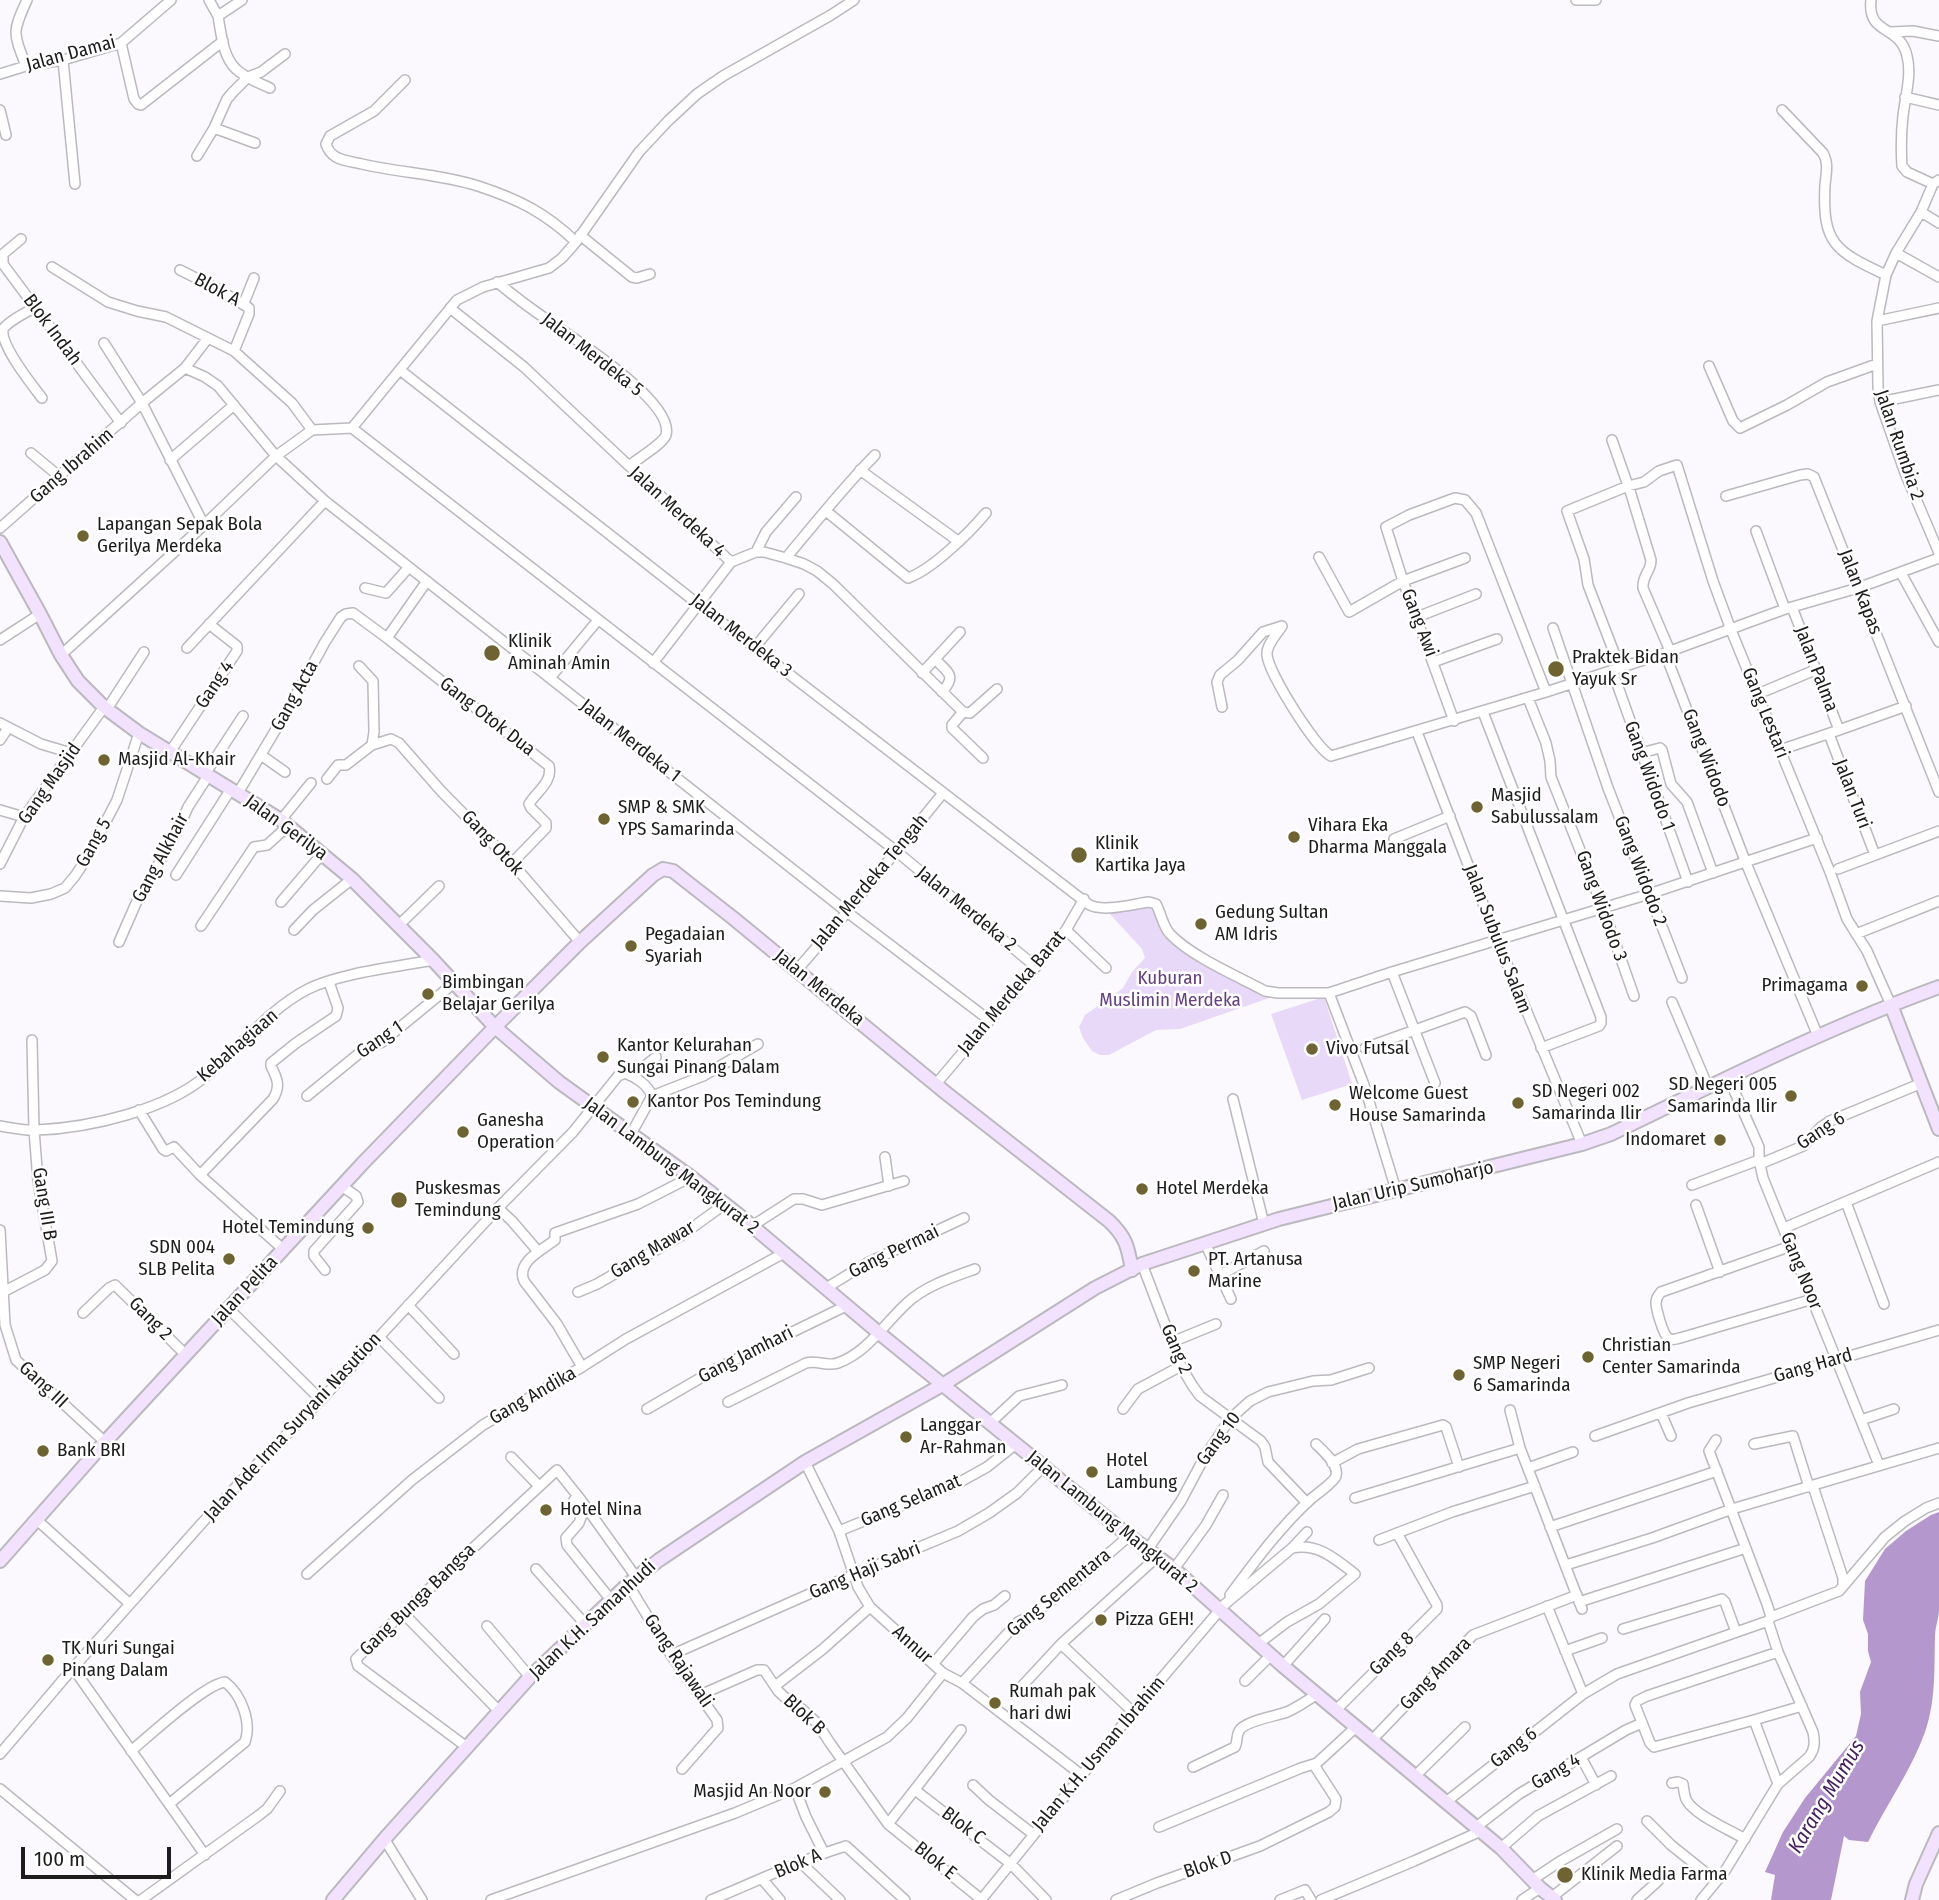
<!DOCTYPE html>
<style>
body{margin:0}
#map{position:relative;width:1939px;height:1900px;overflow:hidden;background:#fbf9fd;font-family:"Fira Sans Condensed",sans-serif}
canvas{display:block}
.scale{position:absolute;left:21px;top:1847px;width:150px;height:32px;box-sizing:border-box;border:4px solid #1d1d1e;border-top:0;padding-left:9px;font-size:21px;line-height:24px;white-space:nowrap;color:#1d1d1e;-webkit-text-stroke:5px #fff;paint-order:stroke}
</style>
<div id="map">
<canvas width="1939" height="1900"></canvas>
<div class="scale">100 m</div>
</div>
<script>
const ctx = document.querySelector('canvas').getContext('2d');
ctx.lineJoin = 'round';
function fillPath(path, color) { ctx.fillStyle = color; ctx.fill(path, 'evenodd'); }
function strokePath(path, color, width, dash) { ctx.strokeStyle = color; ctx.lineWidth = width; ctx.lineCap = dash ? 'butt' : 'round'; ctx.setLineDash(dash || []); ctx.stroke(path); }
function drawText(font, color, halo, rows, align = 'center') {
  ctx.font = font + ' "Fira Sans Condensed",sans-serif'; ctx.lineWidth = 5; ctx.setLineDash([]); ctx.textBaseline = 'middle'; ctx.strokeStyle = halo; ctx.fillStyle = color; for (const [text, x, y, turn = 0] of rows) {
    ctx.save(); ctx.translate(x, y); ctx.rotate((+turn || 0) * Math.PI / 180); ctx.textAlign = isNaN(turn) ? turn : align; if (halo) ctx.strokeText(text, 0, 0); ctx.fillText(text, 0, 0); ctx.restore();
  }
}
fillPath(new Path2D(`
 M1147 907 1153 908 1165 934 1182 950 1272 997 1180 1029 1156 1030 1109 1055H1100L1092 1051 1083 1038 1079 1027 1085 1015 1123 988 1132 972 1145 958 1142 949 1108 912Z
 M1324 997 1352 1084 1302 1100 1271 1014Z`), '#e9d9f8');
fillPath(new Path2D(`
 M1939 1512C1939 1545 1939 1577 1939 1609 1939 1618 1935 1627 1935 1636 1934 1669 1936 1700 1925 1732 1911 1771 1886 1805 1868 1842L1849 1840 1844 1836 1831 1900H1771L1775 1875 1765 1872 1783 1832 1805 1798 1856 1736 1861 1714 1860 1692 1871 1662 1868 1651V1634L1863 1620 1865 1581 1885 1549 1906 1531 1931 1515Z`), '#b397cd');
const street = new Path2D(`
 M209 0 218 16 242 0
 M1576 0H1596
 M1871 0C1867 36 1900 24 1907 56 1912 75 1905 97 1903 116 1901 133 1901 150 1902 166L1907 172 1933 184 1939 180
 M218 16C221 33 223 57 236 69 245 78 259 83 270 88
 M1891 32 1913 31 1939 36
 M121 43 134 99 138 104 141 105 223 41
 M63 60 75 184
 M26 66C13 32 12 33 27 0
 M0 74 26 66 63 60 121 43 171 0
 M405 80 374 111 330 136 326 144C328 150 330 153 336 157 343 161 353 162 362 164 400 173 441 174 478 186 518 199 546 213 576 242
 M1905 97 1939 105
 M0 110 6 135
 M1782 110 1823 153C1829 164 1826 174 1825 185 1822 244 1835 251 1886 275
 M214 128 255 143
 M197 156 214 128 227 99 233 92 248 77 261 72 285 54
 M1933 184 1921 212 1896 253 1939 277
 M1921 212 1939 223
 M580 235 632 277 637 278 650 274
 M21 239 3 254V264L121 423
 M1896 253 1886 275 1877 321 1878 387 1880 402 1905 473 1939 553
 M52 267 108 302 137 311 166 317 234 351 292 403 312 430
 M180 270 216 288 249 308V314L234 351
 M497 282C514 296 531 309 549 321 574 339 675 402 666 435 663 444 637 459 629 466
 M244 303 254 278
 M35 307C26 313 9 320 3 329 0 345 32 385 42 398
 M450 308 524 367 731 562 756 552H764L786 558 804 564 817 571 833 584 963 712 952 725V728L983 758
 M1877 321 1939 308
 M104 343 142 403 204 525
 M1709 366 1733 421 1740 428 1787 405 1827 382 1877 364
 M185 368 205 377 218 386 276 456 325 501 847 912 989 1020
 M400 370 698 604 1088 904C1102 913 1133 904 1149 902L1156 904C1161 913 1163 927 1170 934 1192 957 1237 976 1265 991L1278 993H1329L1392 972 1649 894 1817 838
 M1880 402 1939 390
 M352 428 896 851 1036 967
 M352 428 457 300 483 287 549 268 562 258 576 242 639 152 668 121 697 94 723 76 831 15 854 0
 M1612 440 1631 494 1651 560C1651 572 1642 575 1643 588L1670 651
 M31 453 60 477
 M170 460 234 405
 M860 470 958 541
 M1726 496 1800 475 1808 474 1814 477 1939 792
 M826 511 908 578C933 569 969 533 986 513
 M0 528 142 403 185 368 208 338
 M1756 531 1785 609
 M756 552 766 532 796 497
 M1319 557 1349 612 1403 581 1465 558
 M786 558C815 523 843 488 875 455
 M1901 573 1939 642
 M365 588 386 593 409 567
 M1792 607 1839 730
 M1417 617 1476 594
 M1282 626C1277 634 1266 645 1267 655 1269 674 1315 747 1331 756L1546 692 1665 653 1785 609 1858 588 1939 558
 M1553 628 1608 788 1682 978
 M387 638 427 581
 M0 640 40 614
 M755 647 799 594
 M187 648 325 501
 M1665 653 1746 863 1818 1036
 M61 655 204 525 276 456 312 430 352 428
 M935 659C948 673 957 675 942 692
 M1433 662 1497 639
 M653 663 731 562
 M1620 668 1588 585 1584 559 1567 511 1628 486 1644 482 1659 471 1677 465 1713 581 1731 630 1830 872 1847 919 1867 951 1891 1005
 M1612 670 1688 882
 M922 673 960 632
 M550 678 598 620
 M1765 691 1815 670
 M1528 698 1546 743 1550 761 1551 777 1603 908 1634 996
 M1222 707 1217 682 1220 675 1238 660 1263 632 1282 626
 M107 709 144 652
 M963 712 970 713 997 689
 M1483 712 1601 1017V1023L1599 1026 1541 1048
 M1454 721 1403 581 1386 527 1409 515 1455 498 1465 500 1476 513 1546 692
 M0 723 41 744 71 753
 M1417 732 1497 940 1582 1144
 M1829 734 1875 855
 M0 740 8 728
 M372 745 391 739 399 743 441 791 512 863 580 942
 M1780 750 1839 730 1906 706
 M170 752 237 651V646L209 624
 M1641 753 1660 748 1662 750 1671 784 1687 802 1713 873
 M261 755 285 772
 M205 774 243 716
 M327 779 338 765H346L372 745 374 732 373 681 359 666
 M238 793 291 704 325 642 341 617 346 614 353 613 387 638 549 766C553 782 536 792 529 804L531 808 546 823V828L512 863
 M0 810 24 817
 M281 820 311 783
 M1394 839 1450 816
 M0 864 24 817 104 707
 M1838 869 1939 831
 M176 875 231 789
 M0 896 31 898 51 894 65 888 75 876 87 858 117 800 139 733
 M281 902 322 854
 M399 925 439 886
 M201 926 254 847 267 845 288 826
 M294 930 313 910 352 879
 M1066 930 1106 968
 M1856 934 1939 901
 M119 942 137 901 177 832 188 807 208 776
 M797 970 847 912 943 793
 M1392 972 1435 1083
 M1329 993 1364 1085 1396 1190
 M1672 1002 1708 1087
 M1365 1048 1465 1012 1471 1016 1486 1055
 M633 1076 656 1057
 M1728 1077 1759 1147V1160L1763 1178 1879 1465
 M936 1084 1066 930 1084 899
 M307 1096 362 1051 382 1042 454 983
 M652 1096 703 1076 758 1044
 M1233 1099 1264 1224
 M139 1110 163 1149 166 1151 174 1147 200 1175 284 1250
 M0 1126C12 1128 25 1131 37 1130 89 1128 167 1110 207 1075 240 1047 269 1009 308 989 340 973 396 967 433 960
 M885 1157 889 1186
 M1760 1164 1803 1146 1821 1127 1830 1121 1922 1083
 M200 1175 273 1099C281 1086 277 1078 271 1066V1063L296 1043 336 1016 338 1008 329 982
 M1692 1185 1759 1160
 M1846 1202 1884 1304
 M1696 1205 1720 1272
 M498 1208 512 1221 536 1249 537 1253
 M752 1226 794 1199H803L822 1205 904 1181
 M1784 1228 1939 1162
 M0 1230 5 1325 16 1360 105 1442
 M1205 1243 1231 1299
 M1791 1246 1661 1292C1658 1296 1656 1297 1656 1303 1656 1309 1663 1334 1668 1338 1673 1341 1675 1339 1680 1338L1813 1299
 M1142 1264 1181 1366 1192 1385 1200 1396 1261 1441 1265 1447 1268 1462 1307 1503
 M325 1270 314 1256V1251L358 1202 356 1196 343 1187
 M1220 1275 1264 1251
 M826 1288 867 1263 964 1218
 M3 1292 45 1270 52 1261 38 1181 34 1130 32 1040
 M578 1292 597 1284 682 1235 725 1204
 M408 1305 454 1354
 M228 1308 321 1400
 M83 1313 109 1288 115 1285 186 1355
 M379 1337 439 1398
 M1172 1342 1216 1324
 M582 1367 557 1324 524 1281C516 1262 542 1250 555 1240V1233L638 1204 691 1177
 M728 1402 806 1363C818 1360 827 1367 838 1363 868 1352 885 1323 907 1303 925 1286 953 1277 975 1269
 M647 1409 716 1369 846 1306
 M1123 1409 1138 1389 1181 1366
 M1510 1410 1520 1448 1582 1609
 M1661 1413 1671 1436
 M1861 1420 1894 1409
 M990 1423 1019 1396 1062 1385
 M1595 1436 1688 1403 1939 1330
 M1754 1444 1793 1436 1809 1487
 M511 1457 539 1486
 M805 1462 839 1531 858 1587 870 1607 943 1673 962 1683 1083 1776
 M1332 1463 1358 1449 1443 1425 1446 1427 1459 1467
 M1528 1468 1573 1452
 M1813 1486 1843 1578V1586
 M1355 1498 1520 1448
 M574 1500 582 1515 579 1523 566 1538 567 1545 611 1600
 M37 1520 130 1604
 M1550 1527 1717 1471
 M839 1531 960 1482 987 1467 1016 1444
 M1379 1540 1452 1512 1535 1486
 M1292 1548 1307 1532
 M1148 1549 1181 1501 1205 1456 1230 1419 1250 1401 1268 1392 1313 1381 1331 1380 1369 1368
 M1566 1565 1652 1538 1732 1509 1939 1448
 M536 1569 585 1624
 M1174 1569 1206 1525 1223 1495
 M307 1574 412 1480 483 1425 582 1367 626 1339 784 1253
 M628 1584 671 1655 717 1720 718 1728 682 1769
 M1230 1595C1255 1561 1281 1526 1312 1498 1317 1494 1334 1482 1336 1476 1339 1464 1323 1451 1316 1444
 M1579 1602 1746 1548
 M1547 1606 1583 1694
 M1218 1610 1292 1548C1319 1543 1335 1559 1355 1574L1319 1604 1287 1622 1258 1644
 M403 1613 499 1711
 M1771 1617 1839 1591 1885 1537 1905 1521 1926 1508 1939 1503
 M487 1626 530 1677
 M1623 1629 1722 1599 1725 1602 1736 1632
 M1061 1644 1133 1712
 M1565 1651 1602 1638
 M671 1655 841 1580 958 1531 989 1513 1017 1493 1044 1466
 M933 1664 973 1617 983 1609 994 1605 1005 1596
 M1283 1666 1325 1619
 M73 1668 205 1855
 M1245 1681 1271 1655
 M962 1683 1018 1622 1031 1616 1077 1581 1129 1536
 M1023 1685 1061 1644 1157 1557
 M775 1686 823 1649 870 1607
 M700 1695 757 1670H764L778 1691 791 1703 802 1709 817 1723 830 1743 888 1824 982 1900
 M1336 1710 1437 1609V1605L1397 1533
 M1754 1720 1802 1706
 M1372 1740 1473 1635 1577 1595
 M468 1748 358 1666 356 1659 388 1627 557 1470 581 1500 636 1577
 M131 1751C149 1736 205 1684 225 1682 241 1694 252 1722 245 1742L169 1804
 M0 1754 73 1668 202 1523 261 1460 321 1400 498 1208 573 1132 618 1076 625 1073C636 1077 648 1085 652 1096L631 1134
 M1581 1757 1596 1785
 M1193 1767 1235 1747C1238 1741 1236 1736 1239 1731 1244 1721 1276 1716 1287 1712 1298 1707 1307 1701 1317 1694
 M1415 1776 1465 1727
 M1672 1783 1678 1782 1683 1784C1684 1790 1684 1796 1687 1801 1695 1815 1730 1830 1745 1839
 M1778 1784 1754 1720 1654 1747 1650 1743 1635 1705 1637 1701 1647 1696 1778 1652
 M973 1785 989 1800 1033 1834
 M795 1788 806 1817 824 1853
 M0 1789 135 1900
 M915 1790 1011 1864 1046 1900
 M1446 1802 1583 1694 1617 1674 1768 1621
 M1647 1821 1671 1845 1716 1881
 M888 1824 961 1730
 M1159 1827 1301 1768 1317 1763 1356 1727
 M1476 1827 1519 1794 1626 1730 1642 1723
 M385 1840 422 1900
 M1501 1848 1538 1816 1611 1776
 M799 1861 840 1900
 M763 1880 780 1900
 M1532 1880 1559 1862 1617 1829
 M1552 1897 1617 1846
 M141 1900 258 1816 267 1809 280 1791
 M491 1900 735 1813 795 1788 887 1737 907 1718 943 1673
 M711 1900C756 1882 799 1860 846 1846L905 1900
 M981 1900 1133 1712 1219 1611
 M1116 1900 1157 1883 1260 1846 1329 1812 1335 1807 1336 1799 1314 1765
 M1280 1900 1305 1890 1311 1900
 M1321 1900 1414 1861 1481 1831
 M1522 1900 1540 1888
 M1637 1900 1658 1881
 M1701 1900 1725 1871 1778 1784 1809 1757C1815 1749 1815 1742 1813 1732L1778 1652 1768 1621 1771 1617 1767 1604 1709 1451 1716 1440`);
const secondary = new Path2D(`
 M0 542 40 614 61 655 78 681 104 707 139 733 281 820 352 879 433 960 495 1027 559 1082 691 1177 745 1220 879 1333 1129 1536 1174 1569 1283 1666 1501 1848 1540 1888 1555 1900
 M1891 1005 1939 1129
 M0 1561 105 1442 363 1163 495 1027 580 942 653 875 663 869 673 871 733 918 946 1093 1109 1221C1126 1237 1128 1247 1132 1270
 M333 1900 388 1835 530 1677 628 1584 659 1560 805 1462 944 1384 1095 1288 1142 1264 1279 1219 1582 1144 1611 1134C1719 1082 1826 1028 1939 987
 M1912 1900 1916 1884 1939 1833`);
strokePath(street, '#bbb9bd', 12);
strokePath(secondary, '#bbb9bd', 16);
strokePath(street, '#fff', 9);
strokePath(secondary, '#f2e2ff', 12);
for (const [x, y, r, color] of [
 [83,536,7,"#6e6431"],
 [492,653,9,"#6e6431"],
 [1556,669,9,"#6e6431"],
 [104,760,7,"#6e6431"],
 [1477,807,7,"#6e6431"],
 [604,819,7,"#6e6431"],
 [1294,837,7,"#6e6431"],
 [1079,855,9,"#6e6431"],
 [1201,924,7,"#6e6431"],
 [631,946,7,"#6e6431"],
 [1862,986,7,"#6e6431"],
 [428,994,7,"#6e6431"],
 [1312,1049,7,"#6e6431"],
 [603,1057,7,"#6e6431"],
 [1791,1096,7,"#6e6431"],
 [633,1102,7,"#6e6431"],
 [1518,1103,7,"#6e6431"],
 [1335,1105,7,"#6e6431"],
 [463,1132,7,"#6e6431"],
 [1720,1140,7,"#6e6431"],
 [1142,1189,7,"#6e6431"],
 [399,1200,9,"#6e6431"],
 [368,1228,7,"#6e6431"],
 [229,1259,7,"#6e6431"],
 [1194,1271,7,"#6e6431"],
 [1588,1357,7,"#6e6431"],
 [1459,1375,7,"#6e6431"],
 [906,1437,7,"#6e6431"],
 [43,1451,7,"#6e6431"],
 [1092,1472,7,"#6e6431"],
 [546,1510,7,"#6e6431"],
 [1101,1620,7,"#6e6431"],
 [48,1660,7,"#6e6431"],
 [995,1703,7,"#6e6431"],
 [825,1792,7,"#6e6431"],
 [1565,1875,9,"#6e6431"]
]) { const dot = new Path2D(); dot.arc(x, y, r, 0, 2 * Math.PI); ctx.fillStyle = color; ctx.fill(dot); strokePath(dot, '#fff', 2.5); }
drawText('19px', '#1d1d1e', '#fff', [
 ["Jalan Damai",71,54,-15],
 ["Blok A",217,290,28],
 ["Blok Indah",52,330,53],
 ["Jalan Merdeka 5",592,355,38],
 ["Jalan Rumbia 2",1899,445,71],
 ["Gang Ibrahim",72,466,-41],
 ["Jalan Merdeka 4",677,512,43],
 ["Jalan Kapas",1860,592,69],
 ["Gang Awi",1419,623,69],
 ["Jalan Merdeka 3",741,636,38],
 ["Jalan Palma",1816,669,69],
 ["Gang 4",215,685,-56],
 ["Gang Acta",295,696,-61],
 ["Gang Lestari",1765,713,68],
 ["Gang Otok Dua",487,717,38],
 ["Jalan Merdeka 1",630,741,38],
 ["Gang Widodo",1706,758,69],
 ["Gang Widodo 1",1649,776,70],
 ["Gang Masjid",50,784,-55],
 ["Jalan Turi",1852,794,69],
 ["Jalan Gerilya",286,828,36],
 ["Gang 5",94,843,-61],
 ["Gang Otok",492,843,47],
 ["Gang Alkhair",161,858,-62],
 ["Gang Widodo 2",1640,871,69],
 ["Jalan Merdeka Tengah",870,882,-50],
 ["Gang Widodo 3",1601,906,70],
 ["Jalan Merdeka 2",966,909,39],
 ["Jalan Subulus Salam",1497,939,69],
 ["Jalan Merdeka",819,988,39],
 ["Jalan Merdeka Barat",1012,993,-50],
 ["Gang 1",380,1040,-34],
 ["Kebahagiaan",238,1046,-41],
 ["Gang 6",1821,1131,-33],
 ["Jalan Lambung Mangkurat 2",671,1166,37],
 ["Jalan Urip Sumoharjo",1413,1186,-13],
 ["Gang III B",44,1204,81],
 ["Gang Mawar",653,1250,-31],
 ["Gang Permai",894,1252,-26],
 ["Gang Noor",1801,1271,68],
 ["Jalan Pelita",245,1291,-47],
 ["Gang 2",150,1319,45],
 ["Gang 2",1176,1349,67],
 ["Gang Jamhari",746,1355,-27],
 ["Gang Hard",1813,1366,-16],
 ["Gang III",43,1385,43],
 ["Gang Andika",533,1396,-30],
 ["Jalan Ade Irma Suryani Nasution",293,1427,-47],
 ["Gang 10",1219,1439,-54],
 ["Gang Selamat",911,1501,-23],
 ["Jalan Lambung Mangkurat 2",1112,1522,39],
 ["Gang Haji Sabri",865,1571,-23],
 ["Gang Sementara",1059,1593,-39],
 ["Gang Bunga Bangsa",418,1600,-44],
 ["Jalan K.H. Samanhudi",593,1620,-43],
 ["Annur",912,1645,42],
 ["Gang 8",1392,1654,-44],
 ["Gang Rajawali",678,1661,56],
 ["Gang Amara",1436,1674,-46],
 ["Blok B",804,1715,43],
 ["Gang 6",1514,1748,-38],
 ["Jalan K.H. Usman Ibrahim",1099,1754,-50],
 ["Gang 4",1556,1772,-30],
 ["Blok C",963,1826,37],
 ["Blok E",935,1861,39],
 ["Blok A",798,1864,-23],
 ["Blok D",1208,1865,-19]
]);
drawText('19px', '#1d1d1e', '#fff', [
 ["Lapangan Sepak Bola",97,525],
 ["Gerilya Merdeka",97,547],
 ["Klinik",508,642],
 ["Aminah Amin",508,664],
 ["Praktek Bidan",1572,658],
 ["Yayuk Sr",1572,680],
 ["Masjid Al-Khair",118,760],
 ["Masjid",1491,796],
 ["Sabulussalam",1491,818],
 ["SMP & SMK",618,808],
 ["YPS Samarinda",618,830],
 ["Vihara Eka",1308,826],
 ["Dharma Manggala",1308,848],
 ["Klinik",1095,844],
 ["Kartika Jaya",1095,866],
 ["Gedung Sultan",1215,913],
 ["AM Idris",1215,935],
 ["Pegadaian",645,935],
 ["Syariah",645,957],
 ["Bimbingan",442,983],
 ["Belajar Gerilya",442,1005],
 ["Primagama",1848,986,"right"],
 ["Kantor Kelurahan",617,1046],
 ["Sungai Pinang Dalam",617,1068],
 ["Vivo Futsal",1326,1049],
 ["SD Negeri 005",1777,1085,"right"],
 ["Samarinda Ilir",1777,1107,"right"],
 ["SD Negeri 002",1532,1092],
 ["Samarinda Ilir",1532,1114],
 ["Welcome Guest",1349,1094],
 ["House Samarinda",1349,1116],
 ["Kantor Pos Temindung",647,1102],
 ["Ganesha",477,1121],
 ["Operation",477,1143],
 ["Indomaret",1706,1140,"right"],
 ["Puskesmas",415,1189],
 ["Temindung",415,1211],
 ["Hotel Merdeka",1156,1189],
 ["Hotel Temindung",354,1228,"right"],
 ["SDN 004",215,1248,"right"],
 ["SLB Pelita",215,1270,"right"],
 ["PT. Artanusa",1208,1260],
 ["Marine",1208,1282],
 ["Christian",1602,1346],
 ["Center Samarinda",1602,1368],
 ["SMP Negeri",1473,1364],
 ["6 Samarinda",1473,1386],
 ["Langgar",920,1426],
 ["Ar-Rahman",920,1448],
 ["Bank BRI",57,1451],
 ["Hotel",1106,1461],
 ["Lambung",1106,1483],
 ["Hotel Nina",560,1510],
 ["Pizza GEH!",1115,1620],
 ["TK Nuri Sungai",62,1649],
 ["Pinang Dalam",62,1671],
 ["Rumah pak",1009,1692],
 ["hari dwi",1009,1714],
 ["Masjid An Noor",811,1792,"right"],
 ["Klinik Media Farma",1581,1875]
], 'left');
drawText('19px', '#643f81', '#fff', [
 ["Kuburan",1170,979],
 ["Muslimin Merdeka",1170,1001]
]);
drawText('italic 21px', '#451f5f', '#fff', [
 ["Karang Mumus",1827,1797,-59]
]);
</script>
